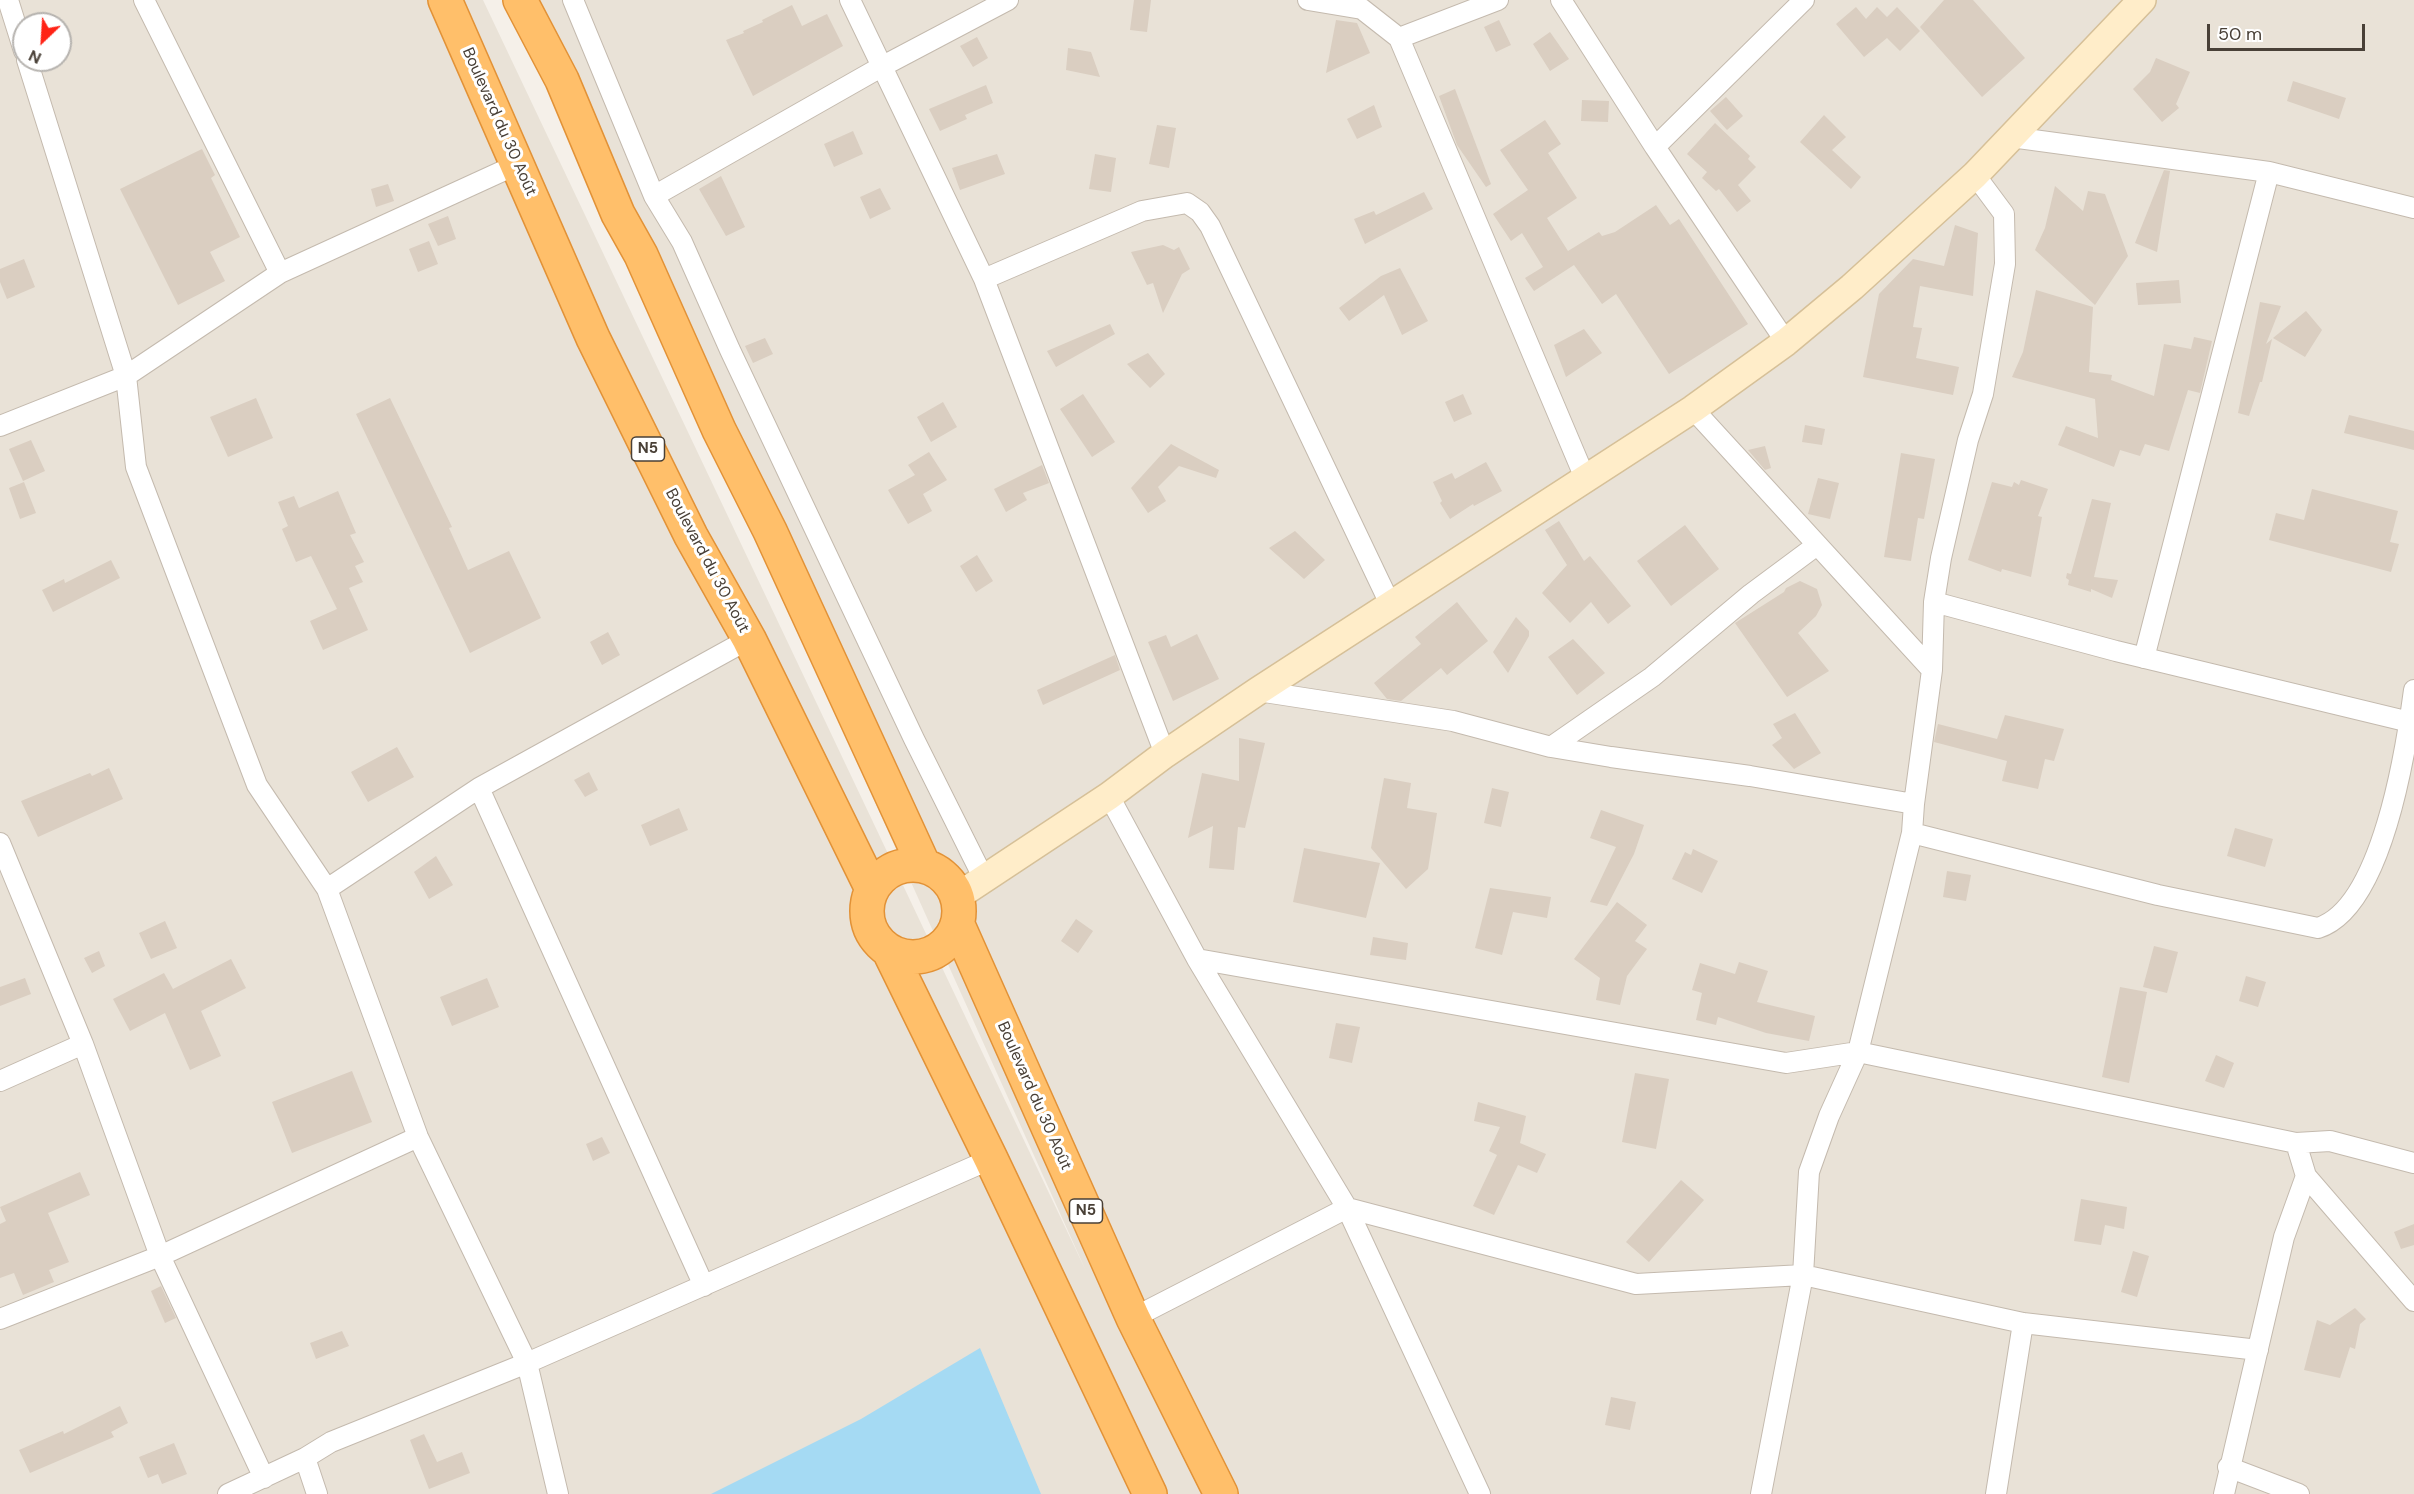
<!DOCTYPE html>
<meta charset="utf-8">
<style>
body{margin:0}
#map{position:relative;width:2414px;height:1494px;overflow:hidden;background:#f5f0e9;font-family:"DM Sans",sans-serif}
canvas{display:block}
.north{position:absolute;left:12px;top:12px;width:60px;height:60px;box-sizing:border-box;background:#fff;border:2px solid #b6b3af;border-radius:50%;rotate:205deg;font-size:16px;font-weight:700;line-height:24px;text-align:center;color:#494037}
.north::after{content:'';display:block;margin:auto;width:21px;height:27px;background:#ff2316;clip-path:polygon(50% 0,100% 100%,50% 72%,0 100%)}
.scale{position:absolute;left:2207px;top:24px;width:158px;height:27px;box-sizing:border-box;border:3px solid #494037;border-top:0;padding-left:8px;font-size:18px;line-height:21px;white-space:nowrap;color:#494037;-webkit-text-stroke:4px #fff;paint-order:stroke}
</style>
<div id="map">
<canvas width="2414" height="1494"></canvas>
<div class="north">N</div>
<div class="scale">50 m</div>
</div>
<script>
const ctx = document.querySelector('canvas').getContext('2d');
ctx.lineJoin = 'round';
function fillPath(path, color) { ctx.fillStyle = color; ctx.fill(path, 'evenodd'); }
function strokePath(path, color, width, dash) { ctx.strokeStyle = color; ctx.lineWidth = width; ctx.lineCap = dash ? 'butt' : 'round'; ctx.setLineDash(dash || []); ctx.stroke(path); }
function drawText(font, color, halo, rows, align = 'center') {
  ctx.font = font + ' "DM Sans",sans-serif'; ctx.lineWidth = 6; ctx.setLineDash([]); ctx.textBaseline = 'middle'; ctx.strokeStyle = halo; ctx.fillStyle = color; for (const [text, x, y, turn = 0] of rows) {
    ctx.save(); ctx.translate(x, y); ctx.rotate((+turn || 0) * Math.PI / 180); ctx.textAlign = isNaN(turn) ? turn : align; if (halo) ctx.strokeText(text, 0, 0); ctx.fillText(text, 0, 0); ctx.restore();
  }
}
fillPath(new Path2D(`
 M0 0H483L1086 1271 514 0H2414V1494H0ZM24 24H60V60H24Z`), '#e9e2d7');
fillPath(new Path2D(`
 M980 1348 1041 1494H711L861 1419Z`), '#a5daf3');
fillPath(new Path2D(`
 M1134 0H1151L1147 32 1130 30Z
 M1944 0H1973L2025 58 1982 97 1920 27Z
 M792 5 802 26 827 14 843 46 753 96 726 40 744 33 743 31 763 22 762 20Z
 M1856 7 1866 19 1877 7 1887 17 1897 7 1920 31 1900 51 1887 38 1864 57 1836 24Z
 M1336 20 1357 23 1370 53 1326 73Z
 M1499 20 1511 45 1496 52 1484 27Z
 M1550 32 1569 59 1550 71 1533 44Z
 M977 37 988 58 973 67 960 46Z
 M1068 48 1091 52 1100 77 1066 70Z
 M2156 58 2190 72 2176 104 2179 108 2162 122 2133 89 2150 72Z
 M2293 81 2346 98 2339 119 2287 101Z
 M986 85 993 103 965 115 967 119 940 131 929 109Z
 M1455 89 1491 184 1486 187 1457 145 1439 96Z
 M1726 97 1743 116 1727 130 1710 111Z
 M1582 100 1609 101 1608 122 1581 121Z
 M1374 105 1382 127 1357 139 1347 119Z
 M1824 115 1846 137 1832 150 1861 177 1851 189 1800 142Z
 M1545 120 1561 144 1548 153 1577 198 1547 218 1568 251 1599 232 1602 236 1615 232 1656 205 1670 225 1679 219 1748 324 1669 374 1616 294 1602 304 1574 265 1534 291 1525 278 1543 267 1522 233 1511 241 1493 214 1528 190 1500 150Z
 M1715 123 1750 156 1748 159 1756 167 1738 185 1751 201 1737 212 1719 189 1716 191 1702 178 1707 172 1687 154Z
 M1157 125 1176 128 1169 168 1149 164Z
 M853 131 863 154 834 167 824 144Z
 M202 149 215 175 211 178 240 237 210 252 225 281 178 305 120 189Z
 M997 154 1005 174 960 190 952 168Z
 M1095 154 1116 158 1111 192 1089 189Z
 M2164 170 2170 171 2157 252 2135 243Z
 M721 176 745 227 726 236 699 189Z
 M388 184 394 201 376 207 371 189Z
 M2055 186 2083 211 2088 191 2105 194 2128 256 2095 305 2035 250 2045 228Z
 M880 188 891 209 870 219 860 197Z
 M1424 192 1433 209 1365 244 1354 219 1374 211 1376 215Z
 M448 216 456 239 438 246 428 224Z
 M1955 225 1978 233 1973 296 1920 286 1913 327 1922 328 1916 358 1959 367 1953 395 1863 377 1879 294 1913 259 1944 266Z
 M429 241 438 264 418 272 409 249Z
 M1163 245 1174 250 1179 247 1190 269 1182 274 1163 313 1153 283 1147 285 1131 252Z
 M24 259 35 287 7 299 0 282V269Z
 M1400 268 1428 321 1402 335 1384 295 1349 321 1339 308 1381 276Z
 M2179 280 2181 303 2138 305 2136 283Z
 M2036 290 2093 307 2089 372 2112 375 2111 380 2154 396 2164 344 2191 349 2194 337 2212 341 2200 393 2188 390 2169 451 2145 444 2140 456 2120 450 2114 467 2058 445 2066 426 2098 438 2095 399 2012 377 2023 352Z
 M2260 302 2281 306 2266 344 2272 339 2262 382H2260L2249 416 2238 413Z
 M2306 311 2322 330 2305 357 2273 338Z
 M1110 324 1115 334 1056 367 1047 351Z
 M1584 329 1602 353 1566 377 1554 345Z
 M765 338 773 354 753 363 745 346Z
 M1148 353 1165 374 1150 388 1127 364Z
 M1083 394 1115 442 1092 457 1060 409Z
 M1463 394 1472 414 1454 422 1445 402Z
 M256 398 273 438 228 457 210 417Z
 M390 398 452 527 449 528 468 570 509 551 541 618 470 653 356 414Z
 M943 402 957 427 931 442 917 417Z
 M2349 415 2414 431V450L2344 433Z
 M1805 425 1825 429 1822 445 1802 442Z
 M31 440 45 471 23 481 9 449Z
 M1171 444 1219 470 1216 478 1179 466 1158 487 1166 501 1148 513 1131 488Z
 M1765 446 1771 468 1765 470 1748 450Z
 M929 452 947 480 923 494 932 511 908 524 888 490 915 475 908 465Z
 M1901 453 1935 459 1924 519 1918 518 1911 561 1884 557Z
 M1486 462 1502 491 1474 506 1473 504 1450 519 1440 503 1442 501 1433 482 1452 473 1455 479Z
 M1042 465 1049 483 1023 493 1027 500 1006 512 994 489Z
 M1818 478 1839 483 1830 519 1808 514Z
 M2021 480 2048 489 2038 516 2042 517 2031 577 2002 569 2001 572 1968 560 1992 482 2012 487 2014 482 2019 485Z
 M24 482 36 513 20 519 9 488Z
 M2312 489 2398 511 2390 542 2399 544 2391 572 2269 540 2276 513 2304 520Z
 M338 491 356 533 350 535 364 562 355 566 363 582 349 588 368 630 323 650 310 621 337 609 311 556 296 562 282 529 288 526 278 502 294 496 299 508Z
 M2092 499 2111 503 2094 577 2118 580 2112 598 2091 589V592L2068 585 2069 580 2066 578 2067 573 2071 574Z
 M1559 521 1584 561 1590 556 1631 606 1608 624 1591 602 1570 623 1542 593 1567 565 1545 530Z
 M1685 525 1719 569 1671 606 1637 561Z
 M1295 531 1325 560 1304 579 1269 548Z
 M977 555 993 581 976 592 960 566Z
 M111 560 120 578 53 612 42 590 64 579 65 583Z
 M1800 581 1817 589 1822 605 1816 616 1798 633 1829 671 1787 697 1735 623 1784 592 1786 588Z
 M1457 602 1488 641 1447 675 1441 668 1401 701 1387 699 1374 683 1421 644 1415 637Z
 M1516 617 1529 631V636L1508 673 1493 652Z
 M608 632 620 655 602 665 590 642Z
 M1197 634 1219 679 1173 701 1148 642 1166 635 1171 647Z
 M1573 639 1605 673 1577 695 1548 657Z
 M1115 655 1120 670 1043 705 1037 690Z
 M1795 713 1821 753 1794 769 1772 745 1782 738 1773 724Z
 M2005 715 2064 729 2054 761 2045 759 2038 789 2002 781 2007 761 1934 742 1938 724 1997 739Z
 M1239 738 1265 743 1245 828 1238 827 1234 870 1209 868 1213 826 1188 838 1202 773 1239 781Z
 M397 747 414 777 368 802 351 772Z
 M109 768 123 799 38 837 21 801 90 773 92 776Z
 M589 772 598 790 585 797 574 780Z
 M1384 778 1411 783 1407 808 1437 813 1428 869 1406 889 1371 848Z
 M1492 788 1509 792 1501 827 1484 823Z
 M679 808 688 830 650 846 641 825Z
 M1601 810 1644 825 1634 854 1607 906 1590 902 1616 847 1590 838Z
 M2235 828 2273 839 2265 867 2227 856Z
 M1304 848 1380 863 1366 918 1293 902Z
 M1693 849 1718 861 1702 893 1672 879 1685 852 1691 855Z
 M436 856 453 885 429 899 414 872Z
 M1947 871 1971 875 1966 901 1943 897Z
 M1490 888 1551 897 1547 918 1513 912 1502 955 1475 948Z
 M1617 902 1647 925 1635 941 1647 949 1627 976 1620 1005 1596 1000 1600 978 1574 959Z
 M1076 919 1093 931 1078 953 1061 941Z
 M165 921 177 948 151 959 139 933Z
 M1373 937 1408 943 1406 960 1370 955Z
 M2154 946 2178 952 2167 993 2143 987Z
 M99 951 105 966 92 973 84 958Z
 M231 959 246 988 201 1011 221 1056 190 1070 165 1013 130 1031 113 999 164 973 173 989Z
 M1739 962 1768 971 1757 1002 1815 1016 1809 1041 1766 1033 1718 1017 1716 1025 1696 1020 1702 993 1692 990 1700 963 1735 974Z
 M2246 976 2266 982 2258 1007 2239 1001Z
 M25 978 31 994 0 1006V987Z
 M487 978 499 1007 452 1026 440 997Z
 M2120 987 2147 992 2129 1083 2102 1077Z
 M1336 1023 1360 1027 1352 1063 1329 1058Z
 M2216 1055 2234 1063 2224 1088 2205 1081Z
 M352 1071 372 1122 292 1153 272 1102Z
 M1635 1073 1669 1079 1656 1149 1622 1142Z
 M1478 1102 1526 1116 1520 1143 1546 1154 1537 1173 1518 1165 1494 1215 1473 1206 1497 1155 1489 1151 1500 1127 1474 1121Z
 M602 1137 610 1153 593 1161 586 1144Z
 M80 1172 90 1195 48 1213 69 1262 49 1270 54 1282 23 1295 14 1273 0 1278V1224L6 1221 0 1207Z
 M1681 1180 1704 1200 1649 1262 1626 1242Z
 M2081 1199 2127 1207 2124 1229 2105 1225 2101 1245 2074 1241Z
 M2414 1224V1245L2401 1249 2394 1232Z
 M2133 1251 2149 1256 2137 1297 2121 1292Z
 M161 1286 176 1318 165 1323 151 1291Z
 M2355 1308 2366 1319 2360 1324 2355 1349 2350 1347 2340 1378 2304 1370 2317 1320 2330 1325Z
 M342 1331 349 1346 316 1359 310 1343Z
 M1611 1397 1636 1402 1630 1430 1605 1425Z
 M120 1406 128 1423 111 1432 114 1437 30 1473 19 1450 63 1431 64 1434Z
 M424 1434 437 1462 462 1452 470 1473 429 1489 410 1440Z
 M174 1443 187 1474 162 1484 158 1474 148 1478 139 1457Z`), '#dacec1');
const street = new Path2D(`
 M8 0 24 51
 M144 0 280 273
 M573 0 654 196 682 242 730 350 914 739 984 879
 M850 0 984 279 1165 754
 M1308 0 1362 9 1399 38 1498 0
 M1561 0 1655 147 1786 342
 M1399 38 1585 478
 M27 60 126 376 136 467 257 785 327 889 418 1137 527 1363 558 1494
 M2011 137 2269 172
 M1655 147 1804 0
 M654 196 881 67 1008 0
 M984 279 1142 211 1187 203 1200 212 1210 226 1391 606
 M1693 409 1932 670
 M0 426 126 376 280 273 518 164
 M1934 602 2116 651 2414 723
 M2144 658 2269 172 2414 208
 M1258 691 1453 721 1551 747 1611 757 1750 776 1914 804
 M1551 747 1652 677 1751 594 1817 545
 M479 788 704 1286
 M1109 796 1197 959 1347 1208 1480 1494
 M1912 833 2158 895 2318 928C2382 908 2406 750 2414 690
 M0 843 83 1044 160 1256 264 1478
 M327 889 479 788 749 639
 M1197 959 1786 1063 1858 1052 2296 1143 2330 1141 2414 1163
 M0 1081 83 1044
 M2306 1176 2414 1301
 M1133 1318 1347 1208 1636 1284 1803 1275 2023 1323 2258 1350
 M0 1319 160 1256 418 1137
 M305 1458 317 1494
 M2228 1467 2299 1494
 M228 1494 305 1458 331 1442 527 1363 991 1159
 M1761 1494 1803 1275 1809 1172 1829 1116 1858 1052 1912 833 1914 804 1932 670 1934 602 1941 558 1968 440 1983 394 2005 264 2004 214 1975 175
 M1996 1494 2023 1323
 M2224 1494 2284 1237 2306 1176 2296 1143`);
const secondary = new Path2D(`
 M958 896 1109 796 1165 754 1258 691 1693 409 1786 342 1852 287 1975 175 2142 0`);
const highway = new Path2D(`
 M445 0 593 338 691 536 749 639 872 889
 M520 0 562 80 618 214 641 255 719 430 770 531 924 866
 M867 911a46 46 0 1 1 92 0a46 46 0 1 1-92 0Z
 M958 925 1133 1318 1221 1494
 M889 951 991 1159 1150 1494`);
strokePath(street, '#c4baae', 22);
strokePath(secondary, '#d6c098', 30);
strokePath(highway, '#e29237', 36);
strokePath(street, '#fff', 20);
strokePath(secondary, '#ffedc9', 27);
strokePath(highway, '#ffbf6a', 33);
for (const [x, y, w] of [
 [648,449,33],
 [1086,1211,33]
]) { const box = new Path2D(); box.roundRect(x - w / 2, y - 12, w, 24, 4.5); ctx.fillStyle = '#fff'; ctx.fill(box); strokePath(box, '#494037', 1.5); }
drawText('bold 15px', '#494037', null, [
 ["N5",648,449],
 ["N5",1086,1211]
]);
drawText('16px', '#494037', '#fff', [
 ["Boulevard du 30 Août",499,122,66],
 ["Boulevard du 30 Août",707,561,62],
 ["Boulevard du 30 Août",1034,1096,66]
]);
</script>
